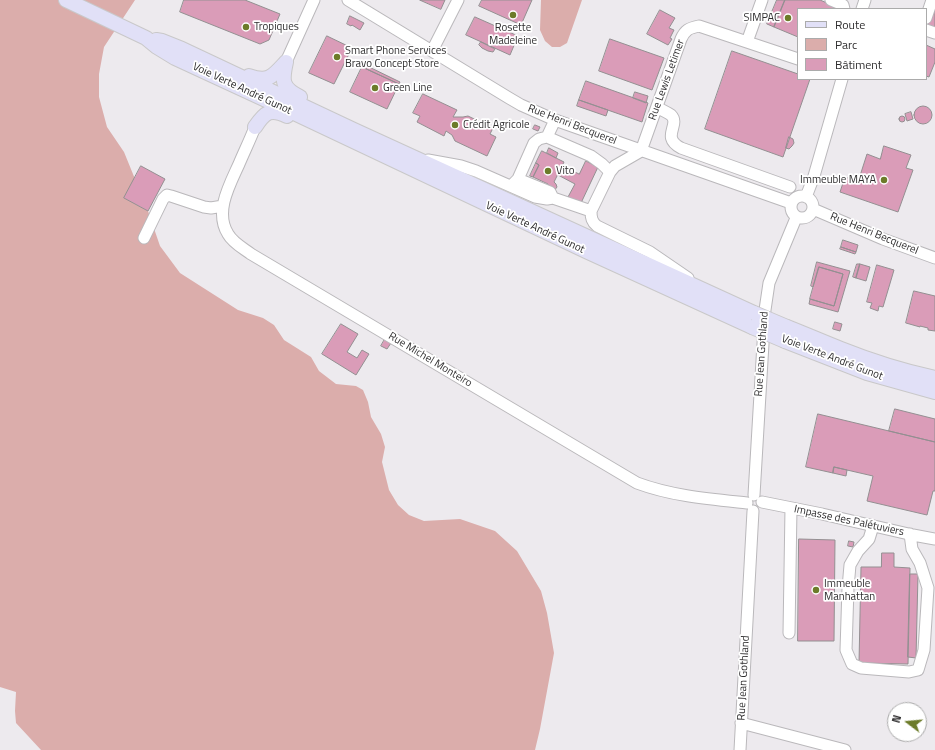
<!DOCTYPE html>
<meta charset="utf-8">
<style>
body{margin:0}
#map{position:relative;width:935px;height:750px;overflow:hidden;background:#edeaee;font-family:"Titillium Web",sans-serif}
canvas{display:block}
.legend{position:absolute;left:797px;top:8px;width:130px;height:72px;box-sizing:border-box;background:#fff;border:1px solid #ababab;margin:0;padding:5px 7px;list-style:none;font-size:12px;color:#2e2d2e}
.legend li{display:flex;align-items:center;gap:8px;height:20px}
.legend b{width:20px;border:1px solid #ababab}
.north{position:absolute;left:887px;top:702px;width:40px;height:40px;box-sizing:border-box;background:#fff;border:1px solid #ababab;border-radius:50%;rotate:286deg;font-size:11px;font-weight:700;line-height:16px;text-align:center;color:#2e2d2e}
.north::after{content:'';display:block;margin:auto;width:14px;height:18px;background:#6c7b29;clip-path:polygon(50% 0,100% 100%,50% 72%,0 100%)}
</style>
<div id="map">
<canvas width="935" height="750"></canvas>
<ul class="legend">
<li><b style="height:5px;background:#e1e0f7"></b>Route</li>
<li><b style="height:11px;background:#dbadab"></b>Parc</li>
<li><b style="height:11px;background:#da9cb8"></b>Bâtiment</li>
</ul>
<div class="north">N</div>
</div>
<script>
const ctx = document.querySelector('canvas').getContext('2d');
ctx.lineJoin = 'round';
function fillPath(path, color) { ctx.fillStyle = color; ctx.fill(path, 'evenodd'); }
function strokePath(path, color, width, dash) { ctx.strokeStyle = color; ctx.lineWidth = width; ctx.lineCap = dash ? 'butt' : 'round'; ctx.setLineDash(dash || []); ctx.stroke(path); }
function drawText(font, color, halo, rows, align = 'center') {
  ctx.font = font + ' "Titillium Web",sans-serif'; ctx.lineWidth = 3.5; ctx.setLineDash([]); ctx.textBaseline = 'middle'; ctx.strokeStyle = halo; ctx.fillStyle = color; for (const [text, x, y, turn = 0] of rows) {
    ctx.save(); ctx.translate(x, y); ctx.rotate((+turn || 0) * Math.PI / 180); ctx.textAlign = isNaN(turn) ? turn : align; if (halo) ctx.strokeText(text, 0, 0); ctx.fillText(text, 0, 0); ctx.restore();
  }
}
fillPath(new Path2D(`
 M0 0H135L104 47 99 74V97L107 127 124 152 135 179 125 198 148 211 160 246 180 273 238 310 263 318 274 325 284 340 311 357 319 371 336 384 356 386 363 390 368 402 371 417 381 434 385 447 382 462 389 490 398 505 409 515 424 521 460 519 495 531 517 551 541 591 547 613 554 653 540 729 535 750H41L16 723 15 711 16 692 0 687Z
 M541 0H582L567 43 560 47H552L545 41 540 30Z`), '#dbadab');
const building = new Path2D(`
 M184 0H245L280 14 269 40 260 44 180 12Z
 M420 0H445L441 9Z
 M482 0H532L521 25 479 6Z
 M777 0H785L774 27 767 24Z
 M785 0H820L839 8V9H798V37L774 27Z
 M933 0H935V30L926 25Z
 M660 10 675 18 669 28 674 30 670 38 672 39 668 45 647 34Z
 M350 16 364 23 360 30 352 25 351 26 347 24Z
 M475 17 518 36 510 55 466 35Z
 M327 36 352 48 334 84 309 73Z
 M610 39 664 58 652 90 599 71Z
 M481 42 495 49 493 52 488 51 482 48 479 45Z
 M926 45 935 49V62L929 77 926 76Z
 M732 51 798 74V79H810L783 157 705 129Z
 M363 64 400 82 399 84 362 67Z
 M362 67 399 84 387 109 350 92Z
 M586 81 648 103 642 122 579 100Z
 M635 92 648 96 646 103 633 98Z
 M423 94 457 110 453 117H463L468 116 493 128 490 134 496 137 487 156 455 141 452 135 446 131 444 136 417 122 420 116 413 113Z
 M579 100 608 110 606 116 577 106Z
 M914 115a9 9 0 1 1 18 0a9 9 0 1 1-18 0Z
 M911 112 913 119 907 121 905 114Z
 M899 119a3 3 0 1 1 6 0a3 3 0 1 1-6 0Z
 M535 125 540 127 538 131 533 129Z
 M789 137 793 139 794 143 792 146 789 149 786 148Z
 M884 146 911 155 906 168 913 170 898 212 840 192 845 177 858 182 867 154 880 159Z
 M549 148 558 153 556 158 547 153Z
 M542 151 564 162 554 182 556 184 557 187 554 191 548 186V184L533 177 539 165 536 163Z
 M586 161 598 167 581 203 568 197 575 184 558 175 562 166 579 174Z
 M536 163 539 165 533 177 530 176Z
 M141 166 165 179 148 211 124 198Z
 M843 240 858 245 856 252 841 247Z
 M841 247 856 252 855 254 840 249Z
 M817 262 850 271 838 312 809 304 810 299 834 306 843 274 819 267 813 287 811 286Z
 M857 264H860L856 278 853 277Z
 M860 264 870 267 866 281 856 278Z
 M877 265 894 270 883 307 879 306 878 311 870 308 872 303 867 302Z
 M819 267 843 274 834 306 810 299Z
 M914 291 935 296V331L928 330V328L920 326V327L906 323Z
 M835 322 842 324 840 331 833 329Z
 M341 324 358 334 347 352 357 358 362 350 369 354 356 375 322 354Z
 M385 339 391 343 387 349 381 346Z
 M895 409 935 419V442L889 431Z
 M818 414 935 442V491H933L927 515 867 501 873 476 834 467 833 473 806 467Z
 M834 467 847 470 846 476 833 473Z
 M799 539 835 540 834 641H798Z
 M849 541 854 542 853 547 848 546Z
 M882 553H894V567L910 568 908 664 859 663 861 567H881Z
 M910 574H918L916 658 908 657Z`);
fillPath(building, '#da9cb8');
strokePath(building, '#938f91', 1);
const minor = new Path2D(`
 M348 0 509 98 521 105 555 120 791 203
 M831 0 843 5 844 9
 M862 9 865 0
 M926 18 932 0
 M926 30 935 33
 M747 42 762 0
 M432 51 458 0
 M286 62 314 0
 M657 107C661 110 667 112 671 115 681 125 660 137 681 148L790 187
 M555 120 547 137 591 156 602 164 610 172 615 166 641 151
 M255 127C250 140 244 152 239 164 230 184 214 212 228 234 233 243 243 248 251 254L637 483C672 496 709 499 747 503
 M641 151 681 39C685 30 689 28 699 26L798 59
 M428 160 461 166 476 171 535 197 547 199 553 198 591 211C591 218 592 222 597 226L650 252 688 278
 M518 179 534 143 539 139 547 137
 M513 184 518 179 550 192 553 198
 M791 207a11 11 0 1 1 22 0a11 11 0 1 1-22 0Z
 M806 197 814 176 842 79
 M813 209 883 239 935 258
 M591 211 610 172
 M144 238 163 199 167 195 171 196 204 207 211 208 223 206
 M754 495 765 310 769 283 796 218
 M762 502 822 514 913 535 935 539
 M873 526 869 539 858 551 850 565 848 588 846 650 852 664 861 668 909 672 918 670 924 650 928 588 920 563 912 549 910 534
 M789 633 791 508
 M741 723 845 750
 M740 750 753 511`);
const major = new Path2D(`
 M66 0 146 38 157 47 175 58 294 113 588 252 752 327
 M156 40 162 41 182 49 354 130 754 313
 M286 62C282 80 281 88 300 97
 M249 76C269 83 273 76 286 62
 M255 127C265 112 270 108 287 116
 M787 327C805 334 823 342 841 349 871 361 903 371 935 378
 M785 341 867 373 935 392`);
strokePath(minor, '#bab8bb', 13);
strokePath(major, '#c9c8c9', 16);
strokePath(minor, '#fff', 11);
strokePath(major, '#e1e0f7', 14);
const majorBridge = new Path2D(`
 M754 313 787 327
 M752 327 785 341`);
strokePath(majorBridge, '#c9c8c9', 16, []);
strokePath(majorBridge, '#e1e0f7', 14);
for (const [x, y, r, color] of [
 [513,15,4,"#6c7b29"],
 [788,18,4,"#6c7b29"],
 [246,27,4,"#6c7b29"],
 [337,57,4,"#6c7b29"],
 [375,88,4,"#6c7b29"],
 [455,125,4,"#6c7b29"],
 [548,171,4,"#6c7b29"],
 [884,180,4,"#6c7b29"],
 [816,590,4,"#6c7b29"]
]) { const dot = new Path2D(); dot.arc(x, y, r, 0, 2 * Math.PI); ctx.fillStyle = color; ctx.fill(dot); strokePath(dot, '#fff', 1.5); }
drawText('11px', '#2e2d2e', '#fff', [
 ["SIMPAC",780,18,"right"],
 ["Tropiques",254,27],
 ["Rosette",513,28,"center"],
 ["Madeleine",513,41,"center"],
 ["Smart Phone Services",345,51],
 ["Bravo Concept Store",345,64],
 ["Green Line",383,88],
 ["Crédit Agricole",463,125],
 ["Vito",556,171],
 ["Immeuble MAYA",876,180,"right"],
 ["Immeuble",824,584],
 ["Manhattan",824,597]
], 'left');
drawText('11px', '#2e2d2e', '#fff', [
 ["Rue Lewis Letimer",667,80,-70],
 ["Voie Verte André Gunot",242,89,25],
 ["Rue Henri Becquerel",572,125,21],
 ["Voie Verte André Gunot",535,228,25],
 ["Rue Henri Becquerel",874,234,22],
 ["Rue Jean Gothland",762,354,-86],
 ["Voie Verte André Gunot",832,358,21],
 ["Rue Michel Monteiro",430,360,31],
 ["Impasse des Palétuviers",849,521,12],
 ["Rue Jean Gothland",744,678,-87]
]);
</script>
